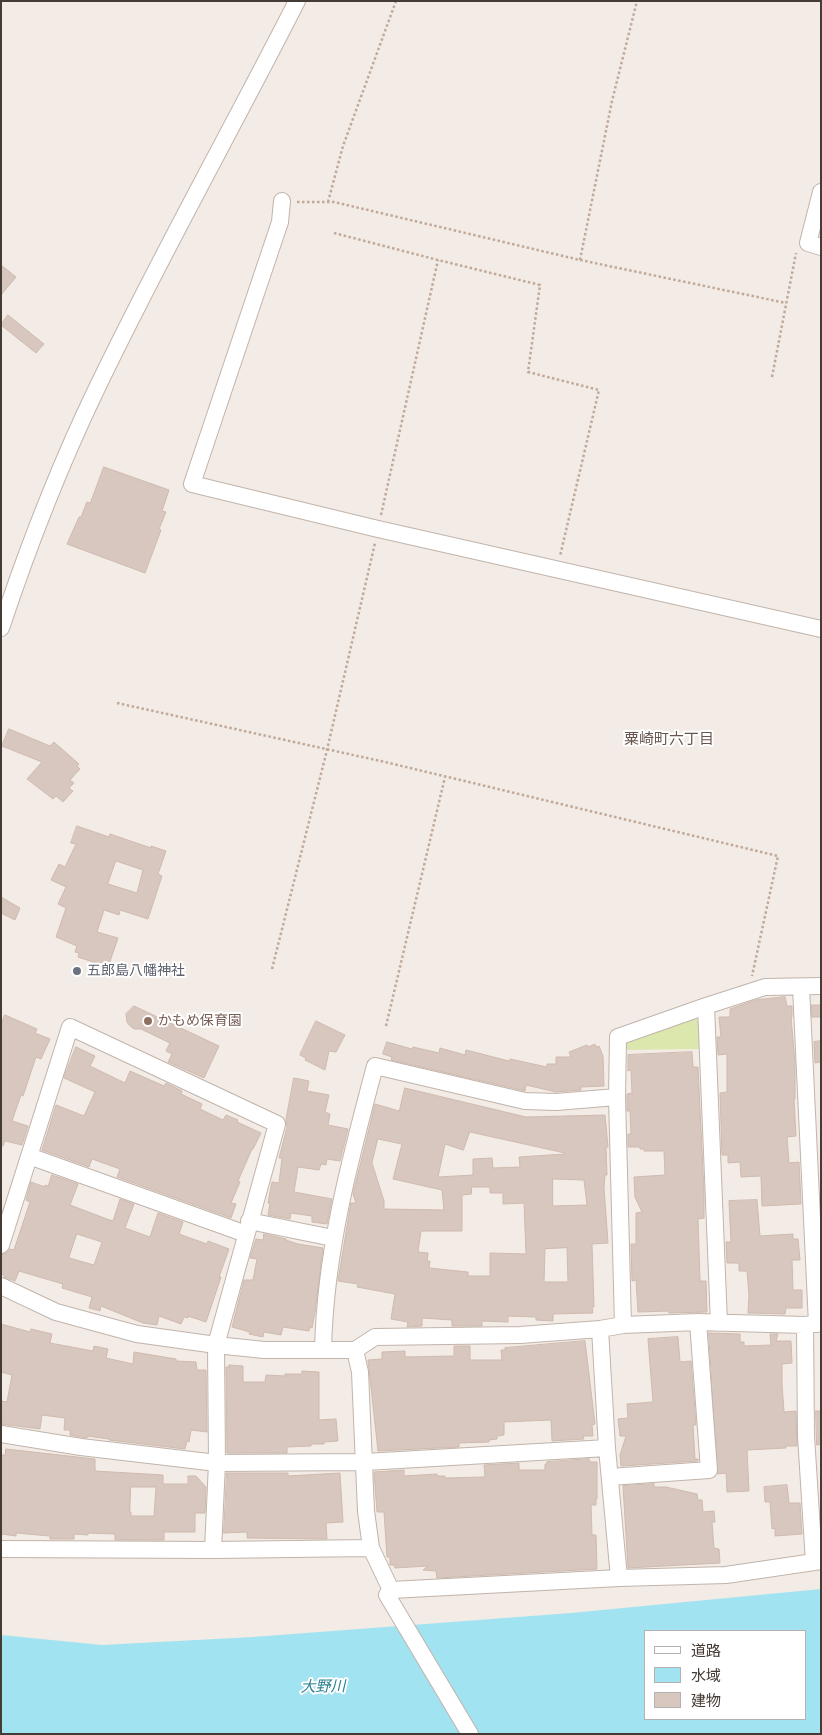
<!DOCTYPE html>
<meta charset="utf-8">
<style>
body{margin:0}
#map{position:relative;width:822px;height:1735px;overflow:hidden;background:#f3ebe5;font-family:"IBM Plex Sans","Noto Sans JP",sans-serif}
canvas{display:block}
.frame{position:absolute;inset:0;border:2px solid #453b35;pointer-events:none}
.legend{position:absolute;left:644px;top:1630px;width:162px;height:90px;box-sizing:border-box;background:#fff;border:1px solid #b5b1ae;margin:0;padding:6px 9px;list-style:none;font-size:15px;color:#453b35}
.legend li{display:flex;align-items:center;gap:10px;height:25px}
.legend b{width:25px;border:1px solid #b5b1ae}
</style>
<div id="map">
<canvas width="822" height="1735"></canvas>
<div class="frame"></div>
<ul class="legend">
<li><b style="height:6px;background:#fff"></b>道路</li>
<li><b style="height:14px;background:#a1e3f0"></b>水域</li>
<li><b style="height:14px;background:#d7c7be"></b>建物</li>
</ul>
</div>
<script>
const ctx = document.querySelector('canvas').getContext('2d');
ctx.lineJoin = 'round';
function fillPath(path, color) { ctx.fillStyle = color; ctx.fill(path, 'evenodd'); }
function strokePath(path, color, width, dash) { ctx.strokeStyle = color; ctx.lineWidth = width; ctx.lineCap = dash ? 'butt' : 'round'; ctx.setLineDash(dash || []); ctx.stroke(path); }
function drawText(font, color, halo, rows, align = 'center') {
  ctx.font = font + ' "IBM Plex Sans","Noto Sans JP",sans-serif'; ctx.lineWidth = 4; ctx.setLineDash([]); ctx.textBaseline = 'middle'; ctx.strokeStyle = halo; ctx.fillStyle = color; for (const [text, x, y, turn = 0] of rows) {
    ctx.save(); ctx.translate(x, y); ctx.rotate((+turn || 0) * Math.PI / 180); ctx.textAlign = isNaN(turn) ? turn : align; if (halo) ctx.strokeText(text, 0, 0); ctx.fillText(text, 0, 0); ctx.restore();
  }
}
fillPath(new Path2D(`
 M693 1018 700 1021 702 1049 624 1050 627 1039Z`), '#dce7ae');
fillPath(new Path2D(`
 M821 1589V1734H1V1635L102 1645 253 1637 571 1613ZM646 1631H806V1719H646Z`), '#a1e3f0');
const building = new Path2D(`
 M1 265 16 277 1 295Z
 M8 315 44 344 36 353 1 325Z
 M104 467 169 490 162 511 166 512 159 529 161 530 145 573 67 544 79 517H81L87 502 90 503Z
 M9 729 50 746 54 742 79 764 77 766 80 769 70 780 74 783 69 788 73 791 63 802 56 796 53 799 27 779 42 762 2 746Z
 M77 826 109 837 110 834 151 848V846L166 851 158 874 162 876 148 919 120 910 119 915 104 910 97 932 118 938 108 967 78 957 79 953 75 952 77 946 56 937 66 908 58 904 66 887 51 880 59 864 65 867 76 844 71 843ZM116 861 143 870 137 893 108 884Z
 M1 897 20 908 15 920 1 913Z
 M785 997 787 1006H792V1017H791L795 1063V1099H794L796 1136 787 1137 789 1163 799 1162 801 1204 762 1206 761 1176 741 1177 740 1162 728 1163V1155H722L720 1093 727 1092V1054L718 1055 717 1037H721L719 1017H730V1009L756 1000Z
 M812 1005H821V1017H812Z
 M134 1006 219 1046 204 1078 168 1062 172 1054 166 1051 170 1043 141 1029H134L129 1025 127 1022 126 1014Z
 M5 1015 37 1029 35 1033 50 1039 41 1059 36 1057 23 1096 21 1095 12 1121 28 1126 22 1145 5 1141 3 1146H1V1024Z
 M316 1021 345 1035 336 1052 329 1051 325 1070 305 1060 306 1058 300 1055Z
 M821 1041V1062L815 1063 814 1042Z
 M387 1042 412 1049 413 1047 439 1053 440 1048 465 1055 466 1050 509 1061 510 1059 547 1067V1064H556V1057H571L569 1052 587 1045 588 1047 595 1044 596 1047 599 1046 603 1056 604 1086 581 1087V1090L556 1092 526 1085 525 1091 391 1060 392 1057 383 1054Z
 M76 1047 95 1056 90 1066 125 1083 130 1071 164 1086 166 1083 182 1091 181 1094 202 1104 200 1109 223 1120 226 1115 238 1120 237 1122 261 1133 253 1149H252L238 1181 240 1182 231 1203 236 1204 231 1218 117 1177 120 1169 92 1159 89 1167 42 1150 56 1105 84 1116 95 1092 64 1078Z
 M692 1052 693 1067H698L704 1192V1218L698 1219 700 1281H706L707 1312 669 1313 668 1311 638 1312 636 1280 632 1281 631 1244H636V1213L642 1212 635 1197 634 1177 665 1175 664 1151H644V1149H640V1147H628V1134H631L630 1111H627V1094L632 1093 631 1070 628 1071V1055Z
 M294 1078 309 1081 307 1091 329 1095 325 1112 330 1114 328 1125 348 1129 340 1161 327 1159 326 1165 321 1164 319 1170 298 1167 294 1192 332 1199 327 1224 312 1222V1216L291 1213 290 1219 268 1215 270 1203H268L272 1182 279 1183 282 1158H279L287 1127 286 1120Z
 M405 1088 526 1117 605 1115 608 1147H606L607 1175H605L604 1188 608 1243 592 1244 594 1307H592L593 1313 553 1314V1321L536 1320V1317L508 1316V1322L482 1321V1326H452V1320L422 1318V1326L407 1327 408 1322 391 1319 395 1294 357 1287 358 1284 338 1281 350 1208 351 1203H356L353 1194 375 1104 399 1111ZM470 1132 565 1153V1154L519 1157 520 1167 493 1168 492 1158 473 1159V1175L438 1177 445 1144 463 1150ZM378 1139 402 1144 393 1179 442 1190 444 1210 384 1209V1201L372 1163ZM553 1179 584 1180 587 1205 553 1206ZM472 1187H490V1193H503V1204L524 1203 526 1254 490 1253V1276H468V1272L429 1268 430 1261H427L428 1253 418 1252 421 1231H462V1195L471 1194ZM567 1248 568 1282H544L545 1249Z
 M52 1175 78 1184 70 1205 107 1219 113 1221 120 1199 134 1204 125 1228 150 1237 158 1213 183 1222 179 1234 207 1244 208 1241 229 1249 219 1277H221L206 1322 188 1316V1318L184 1317 181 1324 159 1316 157 1325 143 1323 101 1306 100 1311 89 1308 92 1297 62 1288 63 1284 19 1271 15 1281 4 1277V1275L1 1274V1255L7 1253 10 1249 14 1250 30 1202 26 1200 31 1182 45 1187V1185L48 1186ZM77 1234 102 1242 94 1265 69 1258Z
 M757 1200 760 1236 793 1234V1239H798L800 1260H792L793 1290H802V1308H786L785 1314 748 1313 749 1295 747 1271H739V1263H727L726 1242H731L729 1201Z
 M264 1234 286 1239V1240L298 1244 323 1248 315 1312 312 1328 310 1327 309 1331 283 1327 281 1335 264 1332 263 1337 249 1334 250 1332 232 1327 244 1280H253L257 1259 250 1258 256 1239 263 1240Z
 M1 1324 30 1332 31 1329 52 1334 50 1343 93 1351 94 1346 108 1349 106 1358 133 1364 134 1352 176 1359V1361L196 1362 197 1370H206L207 1432 191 1430 189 1442 187 1441 185 1449 109 1440V1439L87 1436V1438L70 1435V1430H64L65 1418 42 1415 40 1429 1 1424V1401L7 1402 12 1375 1 1372Z
 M709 1333 740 1334V1342H744V1346L771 1345 770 1334H778L776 1341H791L792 1363 782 1364V1384L784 1412 796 1411 797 1446H786V1448L747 1450 749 1491 727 1492 726 1473 718 1474Z
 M678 1337 680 1362 691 1361 696 1425H693L695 1459H698V1461L621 1466 620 1455 626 1436H620L618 1419 628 1418 627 1404 653 1402 648 1339Z
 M585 1341 595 1424 592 1425 593 1436H583L584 1439 552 1441 551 1420 504 1422V1435L497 1436V1439L489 1440V1442L459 1443V1447L378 1451 368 1360 382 1359V1352L405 1351V1357L454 1356V1346H470V1360H502L501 1350H505V1348Z
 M229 1365 243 1366V1382H265L266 1375 285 1376V1374H302V1371L319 1372V1420L336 1419 338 1441 324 1442V1444H311V1446L287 1447V1453H227L226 1367H229Z
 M816 1411H821V1444L817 1445Z
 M6 1449 95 1459V1471L163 1475V1484H188V1476H196L206 1487 205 1513H195V1532H164V1540H115V1534L88 1533V1535L74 1534V1539H50V1536L16 1533V1536L1 1534V1455H5ZM131 1487H156L154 1516H131V1512H130Z
 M589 1459 590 1462H597V1499H596V1505H591L592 1535H596L597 1569 437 1578 436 1571 423 1570 428 1566 395 1568 394 1565H390V1557H387L384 1512H377L374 1472 404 1470V1476L437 1474V1476H445V1478L485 1477 484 1465 519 1463V1470H545V1464H547V1462Z
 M227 1473H288V1476L340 1473 343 1522 326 1523 327 1539 247 1538V1532L224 1533Z
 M654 1484V1487H666L697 1494 698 1500H702L703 1512 714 1511 715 1522H712L714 1548 719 1549 720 1563 628 1568 623 1486Z
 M787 1485 789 1503H800L802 1534 775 1536V1528L772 1529 770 1502H765L764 1487Z`);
fillPath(building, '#d7c7be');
strokePath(building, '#cfbaae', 1);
const minor = new Path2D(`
 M821 192 808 243 821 247
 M282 201 280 222 192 484 378 529 821 629
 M1 628C28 547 59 467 96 390 159 258 231 131 297 1
 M801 987 817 1324
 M706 1006 719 1323
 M617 1097 618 1037 706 1006 765 987 821 986
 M29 1156 246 1234
 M249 1221 333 1238
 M1 1245 70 1027 277 1124 216 1345 217 1463 213 1550
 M1 1286 56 1312 137 1334 216 1345 264 1350H355L375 1337 520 1335 600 1329 623 1325 698 1322 805 1325 821 1323
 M805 1325 806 1436 814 1562
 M600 1329 607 1448 619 1578
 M323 1350C325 1253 350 1159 375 1066L525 1101 556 1102 617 1097 623 1325
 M355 1350 360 1372 366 1511 371 1548 391 1590
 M1 1434 81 1447 217 1463 365 1462 607 1448
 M610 1477 709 1470 698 1322
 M1 1549 213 1550 371 1548
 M391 1590 619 1578 726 1575 821 1561
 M391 1590 387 1595 470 1734`);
strokePath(minor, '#c1b4ab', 18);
strokePath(new Path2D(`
 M297 202H334L580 260 786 303
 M328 202 343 146 396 1
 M334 233 438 260 540 285 528 372 599 390 560 556
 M580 260 612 101 637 1
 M772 377 796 253
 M381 515 438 260
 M117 703 385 762 778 856 752 976
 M272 969 327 750 375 543
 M386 1026 445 777`), '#c0a999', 2.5, [2.5, 2.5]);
strokePath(minor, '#fff', 16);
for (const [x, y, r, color] of [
 [77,971,5,"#6b7280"],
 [148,1021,5,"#8d6e63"]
]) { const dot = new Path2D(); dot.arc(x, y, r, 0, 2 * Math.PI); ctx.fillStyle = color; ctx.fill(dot); strokePath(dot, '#fff', 2); }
drawText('14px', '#5b616d', '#fff', [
 ["五郎島八幡神社",87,971]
], 'left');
drawText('14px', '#785e54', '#fff', [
 ["かもめ保育園",158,1021]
], 'left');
drawText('15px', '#68564c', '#fff', [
 ["粟崎町六丁目",669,740]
]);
drawText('italic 15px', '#287f91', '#fff', [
 ["大野川",323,1687,-1]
]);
</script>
